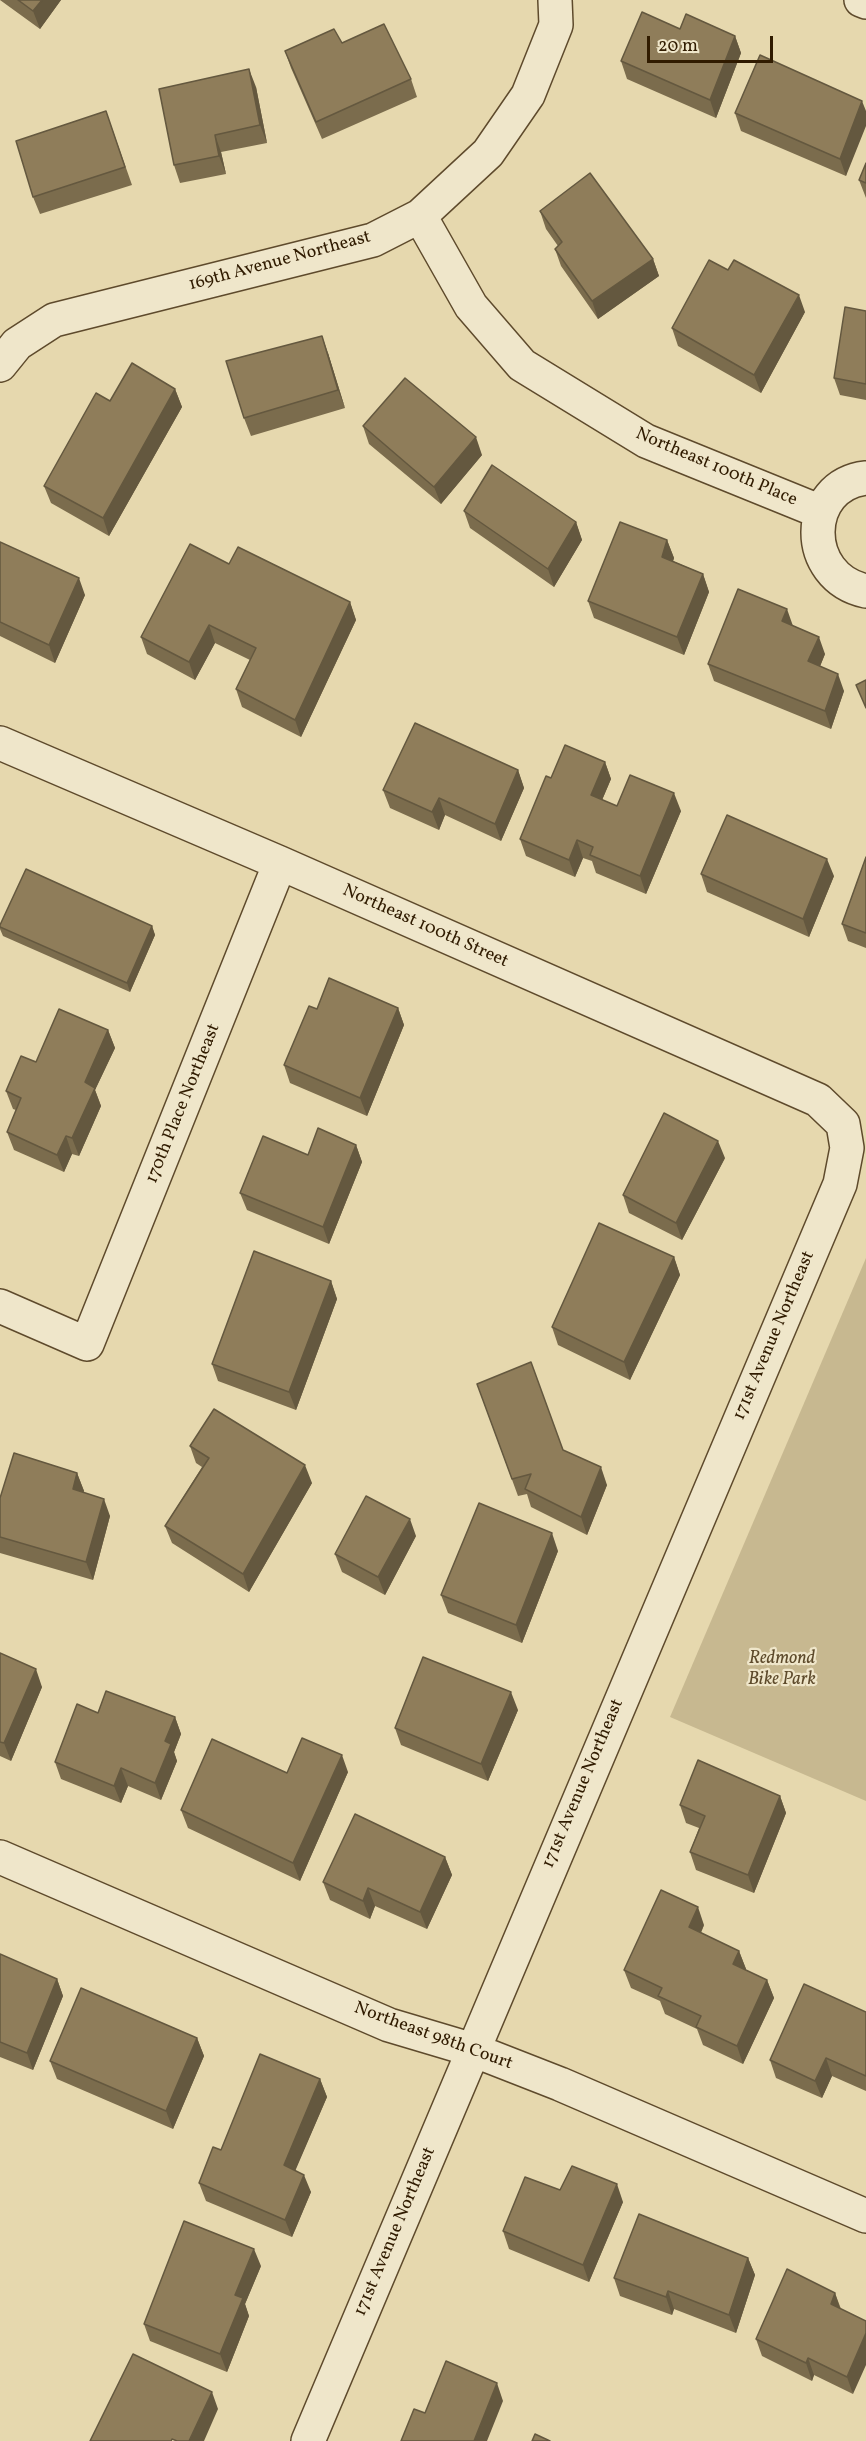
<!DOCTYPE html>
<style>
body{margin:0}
#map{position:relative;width:866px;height:2441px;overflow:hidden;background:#e6d8ae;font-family:Vollkorn,serif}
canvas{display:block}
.scale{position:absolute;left:647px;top:36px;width:126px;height:27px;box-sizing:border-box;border:3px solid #301b00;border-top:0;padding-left:8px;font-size:18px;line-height:21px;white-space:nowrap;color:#301b00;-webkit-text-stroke:4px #efe6ca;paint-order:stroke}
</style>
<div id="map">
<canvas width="866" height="2441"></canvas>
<div class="scale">20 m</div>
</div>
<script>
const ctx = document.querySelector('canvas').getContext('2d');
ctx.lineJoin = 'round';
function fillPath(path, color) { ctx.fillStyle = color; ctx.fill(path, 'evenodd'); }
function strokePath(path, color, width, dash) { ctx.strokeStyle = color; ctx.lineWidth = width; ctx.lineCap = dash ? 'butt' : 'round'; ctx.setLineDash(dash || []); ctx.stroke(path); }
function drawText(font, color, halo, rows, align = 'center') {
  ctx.font = font + ' Vollkorn,serif'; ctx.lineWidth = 4.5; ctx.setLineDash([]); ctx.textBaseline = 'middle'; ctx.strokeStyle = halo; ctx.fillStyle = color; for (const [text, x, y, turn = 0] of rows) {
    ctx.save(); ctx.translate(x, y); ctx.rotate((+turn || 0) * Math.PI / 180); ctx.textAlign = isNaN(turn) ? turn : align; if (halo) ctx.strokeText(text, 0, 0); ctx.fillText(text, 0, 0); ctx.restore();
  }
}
fillPath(new Path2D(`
 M866 1258V1801L670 1717Z`), '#c7b890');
const street = new Path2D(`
 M861 0 866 2
 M420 216 471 306 522 365 646 441 821 512
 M0 365 17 344 54 320 373 240 420 216 488 153 528 95 556 25 555 0
 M866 478C803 485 801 577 866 591
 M0 743 280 863 818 1100 843 1124 847 1148 840 1184 308 2441
 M0 1306 87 1344 280 863
 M0 1857 389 2025 473 2050 560 2084 866 2216`);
strokePath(street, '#5e4a2c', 36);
strokePath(street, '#efe6ca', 33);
fillPath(new Path2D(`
 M0 0H61L40 29Z
 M680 29 735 36 741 53 716 118 627 79 621 61Z
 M342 43 411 79 417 97 322 139 291 68 285 51Z
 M256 87 267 143 221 152 226 174 180 183 174 165Z
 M862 101 846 176 741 131 735 113Z
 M106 111 132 185 40 214 33 197Z
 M866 163V198L859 180Z
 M540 211 653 259 659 276 598 319 561 266 555 249 558 246 546 229Z
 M866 311V400L840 395 834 378Z
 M805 312 761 393 678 346 672 328Z
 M328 353 345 408 251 436 244 418Z
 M175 389 182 407 109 536 51 503 44 486 110 401Z
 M363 426 482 455 441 504 369 444Z
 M464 511 576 522 582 540 554 587 470 528Z
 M667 540 674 558 673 561 703 574 709 592 684 655 594 618 588 601Z
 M0 542 85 595 55 663 0 636Z
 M229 564 350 602 356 620 301 737 242 707 236 689 250 660 215 643 195 680 147 654 141 637Z
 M793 626 825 654 820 666 844 691 831 729 714 681 708 664Z
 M605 762 611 779 602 800 617 806 681 811 646 894 596 873 592 861 583 858 575 877 526 856 520 839 551 778Z
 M518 770 524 788 501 841 445 815 439 830 390 808 383 790Z
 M866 857V948L848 941 842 924Z
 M701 874 834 876 809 937 707 892Z
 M0 925 152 926 155 935 130 992 3 936 0 929Z
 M398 1008 404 1025 367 1116 290 1083 284 1065Z
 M108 1030 115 1048 95 1090 101 1106 79 1156 72 1154 64 1172 14 1150 7 1132 16 1110 13 1109 6 1091 36 1062Z
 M356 1145 362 1162 329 1244 247 1210 240 1193 308 1155Z
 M725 1158 682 1240 629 1213 623 1195Z
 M674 1257 680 1275 630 1380 558 1345 552 1327Z
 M331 1281 337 1299 296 1410 218 1381 212 1364Z
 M477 1384 607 1485 587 1535 531 1507 527 1494 518 1496Z
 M190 1446 312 1483 249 1592 172 1543 165 1526 202 1467 196 1463Z
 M77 1473 84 1491 83 1492 110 1516 93 1580 0 1553V1498Z
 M416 1536 385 1595 342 1572 335 1554Z
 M558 1551 522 1643 448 1613 441 1595Z
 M0 1653 42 1687 11 1761 0 1756Z
 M518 1710 488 1781 401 1745 395 1728Z
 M98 1713 175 1717 181 1734 174 1752 177 1761 161 1800 128 1786 121 1803 61 1779 55 1762Z
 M348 1772 300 1881 188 1828 181 1810 287 1773Z
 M780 1796 786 1813 754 1893 696 1870 690 1852 699 1828 686 1823 680 1805Z
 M445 1857 452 1875 427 1929 375 1906 370 1919 330 1900 323 1882Z
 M704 1925 701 1933 739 1951 746 1969 745 1970 767 1980 774 1998 743 2064 703 2045 697 2029 665 2014 660 2001 631 1988 624 1970Z
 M0 1954 57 1979 63 1996 33 2070 0 2057Z
 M866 2012V2091L832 2076 822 2098 776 2078 770 2060Z
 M197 2038 204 2056 173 2129 57 2079 50 2061Z
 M320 2079 327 2097 295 2170 311 2192 292 2237 206 2201 199 2183Z
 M560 2190 623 2202 589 2282 509 2249 503 2231Z
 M748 2258 755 2275 736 2333 674 2309 672 2315 620 2296 614 2278Z
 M261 2266 245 2304 249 2316 227 2372 150 2341 144 2324Z
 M835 2293 841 2309 853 2394 814 2375 812 2381 762 2356 756 2339Z`), '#7b6c4d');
fillPath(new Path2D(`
 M42 0H61L40 29 33 11Z
 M735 36 741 53 716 118 710 100Z
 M249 69 256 87 267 143 260 125Z
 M862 101 866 111V126L846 176 840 159Z
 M215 135 221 152 226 174 219 156Z
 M653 259 659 276 598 319 592 301Z
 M799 295 805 312 761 393 754 375Z
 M322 336 328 353 345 408 338 390Z
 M175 389 182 407 109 536 103 518Z
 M476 437 482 455 441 504 434 487Z
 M576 522 582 540 554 587 548 569Z
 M667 540 674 558 669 574 662 557Z
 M703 574 709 592 684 655 677 637Z
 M79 578 85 595 55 663 49 645Z
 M350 602 356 620 301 737 295 720Z
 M787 609 793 626 782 621Z
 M209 625 215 643 195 680 189 662Z
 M819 637 825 654 815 679 808 661Z
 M838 674 844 691 831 729 825 711Z
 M605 762 611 779 597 812 591 795Z
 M518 770 524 788 501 841 495 824Z
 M674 793 681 811 646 894 640 876Z
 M439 798 445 815 439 830 432 812Z
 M577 840 583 858 575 877 569 860Z
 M827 859 834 876 809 937 803 919Z
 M152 926 155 935 130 992 127 983Z
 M398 1008 404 1025 367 1116 360 1098Z
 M108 1030 115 1048 95 1090 101 1106 79 1156 72 1138 85 1082Z
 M66 1136 72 1154 64 1172 57 1155Z
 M718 1141 725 1158 682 1240 676 1223Z
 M356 1145 362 1162 329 1244 323 1227Z
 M674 1257 680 1275 630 1380 624 1362Z
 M331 1281 337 1299 296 1410 289 1392Z
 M305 1465 312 1483 249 1592 243 1574Z
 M601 1467 607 1485 587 1535 581 1517Z
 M77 1473 84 1491 79 1506 73 1489Z
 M104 1499 110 1516 93 1580 86 1562Z
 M410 1519 416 1536 385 1595 378 1577Z
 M552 1533 558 1551 522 1643 516 1625Z
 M36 1669 42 1687 11 1761 4 1743Z
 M511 1692 518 1710 488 1781 481 1764Z
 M175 1717 181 1734 174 1752 177 1761 161 1800 155 1783 165 1741Z
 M342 1755 348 1772 300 1881 293 1863Z
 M121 1768 128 1786 121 1803 114 1786Z
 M780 1796 786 1813 754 1893 748 1875Z
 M445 1857 452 1875 427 1929 420 1912Z
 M368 1888 375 1906 370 1919 363 1901Z
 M698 1907 704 1925 695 1945 689 1927Z
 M739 1951 746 1969 740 1982 733 1964Z
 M57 1979 63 1996 33 2070 27 2053Z
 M767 1980 774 1998 743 2064 737 2046Z
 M197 2038 204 2056 173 2129 166 2111Z
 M826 2058 832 2076 822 2098 815 2081Z
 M320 2079 327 2097 290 2183 284 2165Z
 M304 2175 311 2192 292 2237 285 2220Z
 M617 2184 623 2202 589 2282 583 2265Z
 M254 2249 261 2266 245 2304 249 2316 227 2372 220 2354 235 2295Z
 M748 2258 755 2275 736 2333 729 2315Z
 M668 2291 674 2309 672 2315 666 2297Z
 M835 2293 841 2311 831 2304Z
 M866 2333V2365L853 2394 847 2377Z
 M808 2358 814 2375 812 2381 806 2363Z
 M497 2383 503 2401 487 2441H474Z
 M212 2392 218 2409 204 2441H189Z`), '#64583f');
const building = new Path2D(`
 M18 0H42L33 11Z
 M642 12 680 29 686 14 735 36 710 100 621 61Z
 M384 24 411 79 316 122 285 51 334 29 342 43Z
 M760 55 862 101 840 159 735 113Z
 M249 69 260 125 215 135 219 156 174 165 159 89Z
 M106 111 125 167 33 197 16 141Z
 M866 163V183L859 180Z
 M590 173 653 259 592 301 555 249 562 242 540 211Z
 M709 260 728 270 734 260 799 295 754 375 672 328Z
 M845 307 866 311V384L834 378Z
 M322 336 338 390 244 418 226 361Z
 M132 363 175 389 103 518 44 486 96 393 110 401Z
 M405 378 476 437 434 487 363 426Z
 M492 465 576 522 548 569 464 511Z
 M620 522 667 540 662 557 703 574 677 637 588 601Z
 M0 542 79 578 49 645 0 622Z
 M190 544 229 564 238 547 350 602 295 720 236 689 256 648 209 625 189 662 141 637Z
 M738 589 787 609 782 621 819 637 808 661 838 674 825 711 708 664Z
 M866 680V708L856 685Z
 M415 723 518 770 495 824 439 798 432 812 383 790Z
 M565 745 605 762 591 795 617 806 630 775 674 793 640 876 590 855 593 847 577 840 569 860 520 839 546 776 551 778Z
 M727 815 827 859 803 919 701 874Z
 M866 857V933L842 924Z
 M26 869 152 926 127 983 0 927V925Z
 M329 978 398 1008 360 1098 284 1065 309 1006 317 1009Z
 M59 1009 108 1030 85 1082 95 1088 72 1138 66 1136 57 1155 7 1132 21 1098 6 1091 21 1056 36 1062Z
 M664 1113 718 1141 676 1223 623 1195Z
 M318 1128 356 1145 323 1227 240 1193 263 1136 308 1155Z
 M599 1223 674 1257 624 1362 552 1327Z
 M254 1251 331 1281 289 1392 212 1364Z
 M531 1362 563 1450 601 1467 581 1517 525 1489 531 1474 512 1479 477 1384Z
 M214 1409 305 1465 243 1574 165 1526 209 1458 190 1446Z
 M14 1453 77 1473 73 1489 104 1499 86 1562 0 1537V1498Z
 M366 1496 410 1519 378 1577 335 1554Z
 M479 1503 552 1533 516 1625 441 1595Z
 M0 1653 36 1669 4 1743 0 1742Z
 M423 1657 511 1692 481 1764 395 1728Z
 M106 1691 175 1717 165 1741 171 1744 155 1783 121 1768 114 1786 55 1762 77 1704 98 1713Z
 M302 1738 342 1755 293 1863 181 1810 212 1739 287 1773Z
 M698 1760 780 1796 748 1875 690 1852 705 1816 680 1805Z
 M355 1814 445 1857 420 1912 368 1888 363 1901 323 1882Z
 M661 1890 698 1907 689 1927 739 1951 733 1964 767 1980 737 2046 696 2027 701 2016 658 1996 662 1988 624 1970Z
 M0 1954 57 1979 27 2053 0 2042Z
 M804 1984 866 2012V2076L826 2058 815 2081 770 2060Z
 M81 1988 197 2038 166 2111 50 2061Z
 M260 2054 320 2079 284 2165 304 2175 285 2220 199 2183 213 2147 221 2150Z
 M572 2166 617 2184 583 2265 503 2231 525 2177 560 2190Z
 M639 2214 748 2258 729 2315 668 2291 666 2297 614 2278Z
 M184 2221 254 2249 235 2295 243 2298 220 2354 144 2324Z
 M787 2269 835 2293 831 2304 866 2321V2333L847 2377 808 2358 806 2363 756 2339Z
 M133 2354 212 2392 189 2441H177L172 2439 171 2441H90Z
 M446 2361 497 2383 474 2441H401L414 2409 425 2413Z
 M535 2434 550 2441H532Z`);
fillPath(building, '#8f7d5a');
strokePath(building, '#64583f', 1.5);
drawText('18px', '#301b00', '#efe6ca', [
 ["169th Avenue Northeast",280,262,-15],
 ["Northeast 100th Place",716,468,23],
 ["Northeast 100th Street",425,927,24],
 ["170th Place Northeast",184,1104,-68],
 ["171st Avenue Northeast",775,1336,-67],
 ["171st Avenue Northeast",584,1784,-67],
 ["Northeast 98th Court",433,2037,20],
 ["171st Avenue Northeast",396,2232,-67]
]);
drawText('italic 18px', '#5d4a2b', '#efe6ca', [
 ["Redmond",782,1660],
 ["Bike Park",782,1681]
]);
</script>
